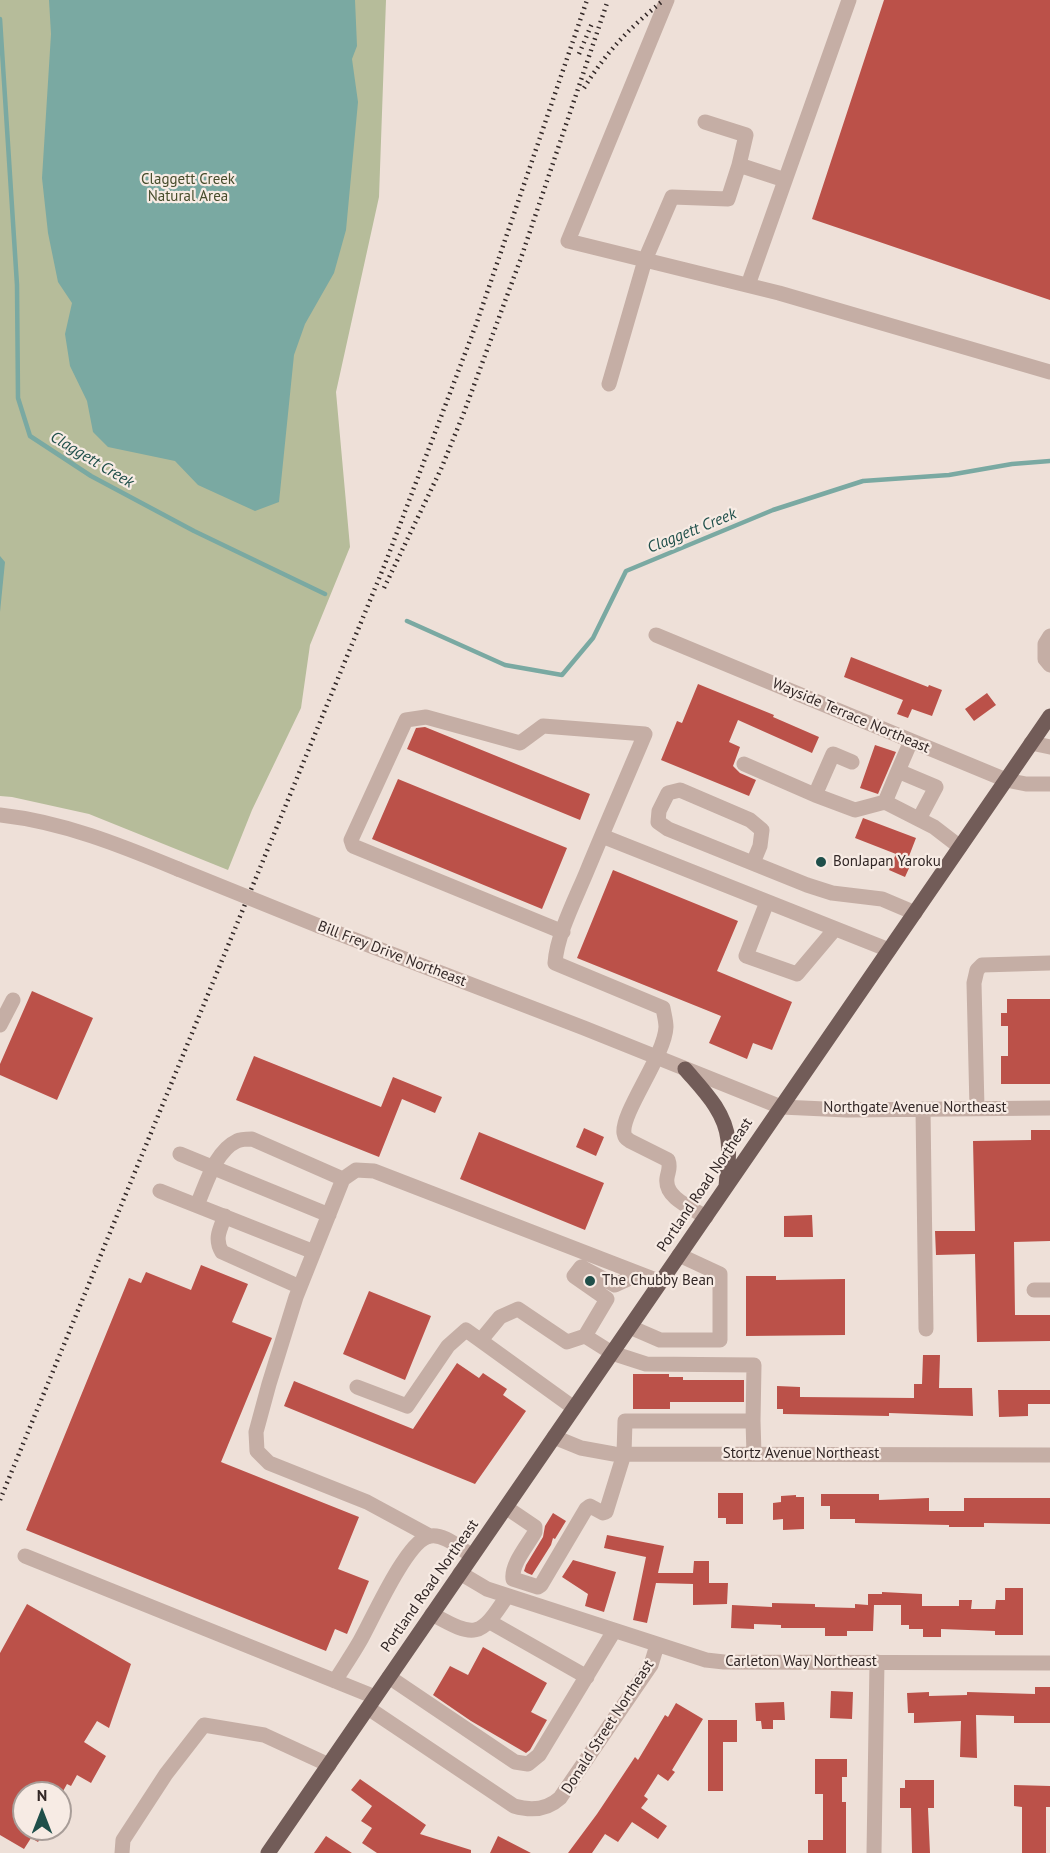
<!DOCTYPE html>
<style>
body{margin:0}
#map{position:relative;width:1050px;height:1853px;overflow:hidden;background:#eee0d8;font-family:"PT Sans",sans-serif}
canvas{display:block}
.north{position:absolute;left:12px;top:1781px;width:60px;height:60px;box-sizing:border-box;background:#f7ebe4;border:2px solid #a89d98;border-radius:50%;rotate:0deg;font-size:16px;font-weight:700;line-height:24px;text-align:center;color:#322726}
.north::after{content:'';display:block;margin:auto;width:21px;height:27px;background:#1f4f4a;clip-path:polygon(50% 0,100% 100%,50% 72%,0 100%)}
</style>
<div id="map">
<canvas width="1050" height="1853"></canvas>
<div class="north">N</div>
</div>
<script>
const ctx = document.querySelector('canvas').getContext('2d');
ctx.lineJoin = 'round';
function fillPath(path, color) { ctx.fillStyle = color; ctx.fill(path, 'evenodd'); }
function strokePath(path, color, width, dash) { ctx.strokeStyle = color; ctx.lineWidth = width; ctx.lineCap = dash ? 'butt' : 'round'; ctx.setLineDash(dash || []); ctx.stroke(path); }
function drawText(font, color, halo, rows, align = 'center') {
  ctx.font = font + ' "PT Sans",sans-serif'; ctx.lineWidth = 4.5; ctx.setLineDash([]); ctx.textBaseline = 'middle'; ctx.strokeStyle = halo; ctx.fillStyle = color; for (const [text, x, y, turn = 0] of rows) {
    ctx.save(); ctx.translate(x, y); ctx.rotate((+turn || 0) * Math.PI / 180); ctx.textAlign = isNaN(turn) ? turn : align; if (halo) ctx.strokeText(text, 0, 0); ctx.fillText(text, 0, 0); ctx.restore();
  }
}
fillPath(new Path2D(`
 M0 0H386L379 197 336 392 350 547 310 645 301 708 252 810 228 870 89 814 12 797 0 796Z`), '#b6bc9a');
fillPath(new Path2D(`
 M49 0H355L357 46 352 59 358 102 346 230 334 273 305 324 294 355 279 502 255 511 198 485 175 461 108 447 93 432 87 401 70 366 65 334 72 303 58 282 48 233 42 178 51 34Z
 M0 556 5 562 0 612Z`), '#7aa9a2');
strokePath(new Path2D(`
 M0 19 17 285 18 398 30 436 91 476 194 531 325 594
 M407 621 505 665 562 675 593 638 626 571 773 510 863 481 949 475 1012 464 1050 461`), '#7aa9a2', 4.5);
fillPath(new Path2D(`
 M884 0H1050V300L812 219Z
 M851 657 928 687 929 685 942 690 932 716 912 709 908 718 897 714 903 700 844 677Z
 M698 684 774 715 773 717 819 737 812 753 738 720 729 742 740 747 733 766 740 773 756 780 749 796 661 760 677 721 682 723Z
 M987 693 996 705 974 721 965 709Z
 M425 727 590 794 580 820 407 749 416 728Z
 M875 745 896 752 878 794 860 788Z
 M398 779 567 848 542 909 372 839Z
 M863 818 916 838 906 864 910 866 905 877 889 870 896 854 855 838Z
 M613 870 738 921 717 971 792 1002 772 1050 753 1043 747 1059 709 1043 721 1016 577 958Z
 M32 991 93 1018 57 1100 0 1075V1064Z
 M1007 999H1050V1084H1001V1056H1008V1026H1001V1013H1007Z
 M254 1056 381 1107 393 1077 442 1097 435 1113 402 1099 379 1157 236 1100Z
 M584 1128 604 1137 596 1156 576 1147Z
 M1031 1130H1050V1241L1014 1242 1015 1315H1050V1341L977 1342 975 1254 936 1255 935 1231H975L973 1141 1031 1140Z
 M479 1132 604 1183 585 1230 460 1179Z
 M812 1215 813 1237H784V1216Z
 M201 1265 248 1284 232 1322 272 1338 221 1462 359 1517 338 1569 369 1581 347 1634 335 1629 326 1651 26 1530 129 1278 141 1283 146 1272 191 1290Z
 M746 1276H776V1280L845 1279V1335L746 1336Z
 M369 1291 431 1316 405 1380 343 1354Z
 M923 1355H940L939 1388H972L973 1416 889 1413V1416L783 1414V1409H777V1386L800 1387V1397L914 1398V1384H922Z
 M457 1363 479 1378 483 1373 507 1389 503 1395 526 1411 475 1484 284 1406 294 1381 413 1429Z
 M633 1374H669V1377H683V1380H744V1402H670V1409H633Z
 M998 1390H1050V1404H1028V1416L999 1417Z
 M718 1493H743V1524H726V1518H718Z
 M821 1494H879V1500L929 1498V1511H964V1498H1050V1524L984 1523V1527H949V1525L855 1523V1519H830V1506H821Z
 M796 1495V1497H804V1529L783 1530V1519L773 1520V1503L781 1502V1496Z
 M553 1513 566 1521 555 1539 553 1538 551 1545 532 1575 527 1573 524 1571 526 1565 543 1537 545 1526Z
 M607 1535 664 1546 658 1573H693L694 1561H709V1583H728L727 1604 693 1605V1584L656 1583 647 1623 633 1620 646 1557 604 1548Z
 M573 1560 616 1572 604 1612 585 1606 588 1594 562 1577Z
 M1005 1588H1023V1635H995V1631L941 1629V1637H923V1629H909V1625H901V1605H874L873 1631H847V1636H825V1628H781V1625L754 1624V1629L731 1628 732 1605 772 1607V1603L815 1604V1607L855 1608V1604L868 1605V1594H882V1592L922 1594V1606H959V1600H972L971 1609H995L996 1600H1005Z
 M27 1604 131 1664 109 1728 97 1721 84 1742 106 1756 91 1783 77 1775 71 1786 67 1784 62 1793H24V1829H46L38 1842 31 1838 24 1849 0 1835V1653Z
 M483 1647 547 1683 531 1712 547 1720 530 1750 526 1753 471 1721 433 1695 450 1666 468 1675Z
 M1035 1687H1050V1723H1014V1716L976 1715 977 1758 960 1757 961 1721 914 1723V1713H908L907 1693 929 1692V1696L967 1695V1692L1035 1694Z
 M831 1691 853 1692 852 1719 830 1718Z
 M784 1702 785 1720H773V1729H762L761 1721H756L755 1703Z
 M676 1703 703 1719 672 1770 675 1772 668 1781 658 1774 644 1796 648 1799 641 1808 667 1826 658 1839 632 1822 618 1842 605 1834 592 1853H568L597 1814 635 1757 638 1760 665 1715 668 1717Z
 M708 1720H737V1742H723V1791H708Z
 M815 1759H847V1777H842V1802H846V1853H808V1840H823V1794H815Z
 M360 1779 426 1825 420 1834 471 1850V1853H377L362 1843 372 1828 361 1821 372 1806 351 1790Z
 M905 1780H934V1808H928L930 1853H912L911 1808H900V1788H905Z
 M1014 1785 1050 1786V1807H1046V1853H1022V1807L1014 1806Z
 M326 1836 352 1853H314Z
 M498 1836 531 1853H490Z`), '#bb5149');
strokePath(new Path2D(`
 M667 0 568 241 779 293 1050 372
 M705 122 746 135 739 165 785 180
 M748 285 849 0
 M609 384 645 260 672 197 728 199 739 165
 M656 635 1006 780 1026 784H1050
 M1050 636 1045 644V659L1050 665
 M1031 743 1050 747
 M744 764 815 795 855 810 885 802 934 827 960 847
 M898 771 911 741
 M815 795 833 754 852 762
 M885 802 898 771 936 787 919 819
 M0 815C63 822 120 845 178 869
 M602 836 889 950
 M753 863 760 846 762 830 750 820 680 790 668 793 659 811 658 822 668 829 807 885 832 893 882 899 915 913
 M767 902 746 956 797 974 835 929
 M319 926 584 1028 781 1107 847 1110 1050 1108
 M563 932 353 846 351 840 406 720 426 717 520 743 543 726 645 734C626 779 606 825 587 871 576 898 557 934 555 963L663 1008C664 1014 666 1021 666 1027 665 1055 621 1113 624 1133 625 1138 626 1138 630 1141L668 1160C671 1168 668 1171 667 1178 664 1198 692 1208 706 1217
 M0 1025 13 1000
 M977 1108 974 983 977 970 982 965 1050 963
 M923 1109 926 1329
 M180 1154 329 1215
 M160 1191 314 1252
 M197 1205C206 1185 215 1151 237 1141 241 1139 247 1139 252 1139L343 1179
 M225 1216C220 1229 214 1239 222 1252L300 1287
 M1034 1290H1050
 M630 1327 660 1340H720V1274L679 1255
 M585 1336 607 1299 574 1276 581 1267 615 1285 639 1274
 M481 1340 500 1317 518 1309 567 1342 585 1336 612 1353 646 1364 754 1365 753 1421H625L624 1454 606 1512 603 1513 590 1506 586 1509 541 1585 538 1587 513 1579C511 1564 528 1545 535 1532V1527L507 1508
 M357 1387 407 1406 448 1346 466 1330 574 1408
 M753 1421 754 1454
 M554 1437 581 1448 614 1454 1050 1455
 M428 1535 367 1502 269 1463 257 1451 256 1432 269 1384 296 1297 343 1179 356 1170 374 1171 661 1282
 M25 1556 375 1697
 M460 1573 487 1589 706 1660 724 1662 1050 1663
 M432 1614C475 1638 480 1638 507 1596
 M490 1622 587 1677
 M389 1677 515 1762 528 1764 539 1755 614 1631
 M335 1681C343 1668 352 1655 360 1641 372 1620 405 1545 427 1537 441 1531 460 1548 472 1556
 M368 1708 514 1806C531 1811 547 1810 560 1798L651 1665 657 1645
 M122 1853 123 1840 166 1774 204 1725 264 1735 329 1765
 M874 1853 877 1662`), '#c5aea5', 15);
strokePath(new Path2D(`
 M685 1069C703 1090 725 1111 728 1140 730 1155 727 1172 726 1187
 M268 1853 1050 716`), '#725c58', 15);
strokePath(new Path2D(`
 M579 54 593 21
 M584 88C607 51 630 27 664 0
 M384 588 441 469 463 415 521 258 608 0
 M0 1500 385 564 477 322 587 0`), '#322726', 4.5, [1.5, 4.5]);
strokePath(new Path2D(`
 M178 869 319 926`), '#c5aea5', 15);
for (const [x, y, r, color] of [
 [821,862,6,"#1f4f4a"],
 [590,1281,6,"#1f4f4a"]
]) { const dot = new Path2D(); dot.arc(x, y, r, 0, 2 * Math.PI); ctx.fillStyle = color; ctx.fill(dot); strokePath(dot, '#f7ebe4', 2); }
drawText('15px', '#474d2c', '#f7ebe4', [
 ["Claggett Creek",188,180],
 ["Natural Area",188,197]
]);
drawText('15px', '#322726', '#f7ebe4', [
 ["Wayside Terrace Northeast",851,716,23],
 ["Bill Frey Drive Northeast",392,954,21],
 ["Northgate Avenue Northeast",915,1108],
 ["Portland Road Northeast",705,1185,-56],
 ["Stortz Avenue Northeast",801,1454],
 ["Portland Road Northeast",430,1586,-55],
 ["Carleton Way Northeast",801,1662],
 ["Donald Street Northeast",608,1727,-57]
]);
drawText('15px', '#322726', '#f7ebe4', [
 ["BonJapan Yaroku",833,862],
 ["The Chubby Bean",602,1281]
], 'left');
drawText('italic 16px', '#1f4f4a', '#f7ebe4', [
 ["Claggett Creek",92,460,31],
 ["Claggett Creek",692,531,-22]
]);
</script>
